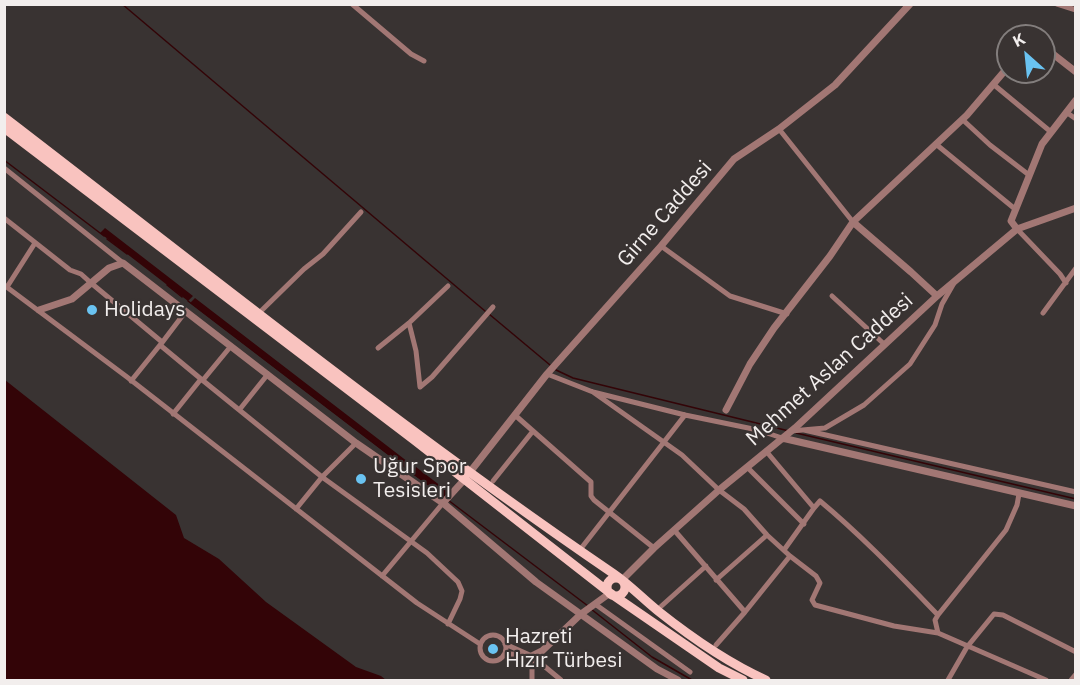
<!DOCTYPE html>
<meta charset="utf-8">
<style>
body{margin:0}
#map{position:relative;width:1080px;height:685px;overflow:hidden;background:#393332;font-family:"IBM Plex Sans",sans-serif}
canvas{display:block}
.frame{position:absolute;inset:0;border:6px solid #f2eeed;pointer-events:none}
.north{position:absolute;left:996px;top:24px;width:60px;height:60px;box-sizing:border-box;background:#393332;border:2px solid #837e7d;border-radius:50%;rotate:333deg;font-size:16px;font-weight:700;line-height:24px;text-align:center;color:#f2eeed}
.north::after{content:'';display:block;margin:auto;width:21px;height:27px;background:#6ac3f1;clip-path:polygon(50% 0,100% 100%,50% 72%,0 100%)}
</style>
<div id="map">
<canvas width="1080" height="685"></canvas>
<div class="frame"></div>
<div class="north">K</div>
</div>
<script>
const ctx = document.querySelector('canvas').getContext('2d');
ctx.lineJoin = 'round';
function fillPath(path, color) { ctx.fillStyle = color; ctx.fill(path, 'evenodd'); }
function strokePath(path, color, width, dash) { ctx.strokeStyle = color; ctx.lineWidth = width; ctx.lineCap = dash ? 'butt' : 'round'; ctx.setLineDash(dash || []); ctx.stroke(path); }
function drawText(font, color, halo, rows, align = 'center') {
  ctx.font = font + ' "IBM Plex Sans",sans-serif'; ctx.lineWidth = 4.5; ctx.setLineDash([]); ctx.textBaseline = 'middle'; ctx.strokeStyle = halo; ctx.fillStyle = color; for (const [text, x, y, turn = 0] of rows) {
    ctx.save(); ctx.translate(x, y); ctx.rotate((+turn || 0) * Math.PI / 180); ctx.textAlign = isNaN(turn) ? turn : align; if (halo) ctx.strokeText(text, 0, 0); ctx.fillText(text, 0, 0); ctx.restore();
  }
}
fillPath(new Path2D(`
 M105 228 193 296 188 301 100 233Z
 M195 298 412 465 408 470 190 303Z
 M5 380 176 515 184 538 219 559 266 602 356 667 381 676 386 680H5Z
 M416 467 450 493 446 498 411 473Z`), '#330407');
strokePath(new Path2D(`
 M122 4 485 311
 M4 160 104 236
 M107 239 127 254
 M167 285 182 297
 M188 301 444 497
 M489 314 550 365
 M556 370 573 378 789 431
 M796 433 1076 499
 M448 500 588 606
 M591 609 652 657 692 680`), '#330407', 1.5);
strokePath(new Path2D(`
 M352 4 411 54 424 61
 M1057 4 1076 10
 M993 84 1051 132
 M1066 112 1076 119
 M963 120 990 145 1029 175
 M779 129 853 222
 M937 145 1015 209
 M4 168 123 263
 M4 218 70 270 81 274 91 283
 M1017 229 1060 274 1066 283
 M661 246 730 296 787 314
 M91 283 162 342
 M4 285 127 377 417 603 480 644
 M7 287 35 243
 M832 296 884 344
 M259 313 304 269 323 254 361 212
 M1043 313 1076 268
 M409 323 416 351 420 387
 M161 344 186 311
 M378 348 409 323 448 286
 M547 374 593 392 685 415 758 430 782 438
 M203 380 231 346
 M131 381 160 345 201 379
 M420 387 432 377 493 307
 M593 392 682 455 719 490 744 509 767 535 716 580
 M240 409 268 374
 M173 414 201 379 322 477 427 553 458 582 462 591 460 599 448 624
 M516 416 591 482V496L594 500 654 548
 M804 430 1076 492
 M791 431 825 428 864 405 910 364 935 325 942 304 954 283
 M766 451 814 508 784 550
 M747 467 804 524
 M493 481 533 431
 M296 509 322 477 356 443
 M675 531 745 612 716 645
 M579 551 685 415
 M790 556 816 576 820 583 812 600 815 605 894 626 938 633 935 620 938 615C900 576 862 536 820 501L814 508
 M382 576 443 503
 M595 604 690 672
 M657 610 706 566
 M745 612 790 556 767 535
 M938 615 1006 530 1017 505 1019 494
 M938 633 1046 680
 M480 648a13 13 0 1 1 26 0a13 13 0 1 1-26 0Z
 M505 644 532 656 561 680
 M504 656 510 654 524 655
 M532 656V680
 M948 680 967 647 994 614 1003 615 1076 652
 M1071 680 1076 674`), '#a27774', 5);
strokePath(new Path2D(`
 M1044 47 1076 72
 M853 222 911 272 937 296
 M1017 229 1011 221 1042 144 1076 100
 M39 310 72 299 109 268 123 263 356 443 443 503 536 582 657 669 678 680
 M726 410 750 364 774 328 830 256 853 222 967 115 1008 67
 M782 438 1076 506
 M470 472 547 374 661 246 734 159 779 129 835 85 910 4
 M443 503 464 480
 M622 580 654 548 719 490 795 428 937 296 1017 229 1076 208
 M532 656 542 651 581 614 610 593`), '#a27774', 7);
strokePath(new Path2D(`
 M4 117C206 272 404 431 614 574 630 585 643 599 658 611 692 638 726 662 766 680
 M4 128 414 440 610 593 719 668 743 680
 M607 587a9 9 0 1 1 18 0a9 9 0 1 1-18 0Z`), '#f9c3bf', 9);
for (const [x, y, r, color] of [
 [92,310,6,"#6ac3f1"],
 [361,479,6,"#6ac3f1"],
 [493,649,6,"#6ac3f1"]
]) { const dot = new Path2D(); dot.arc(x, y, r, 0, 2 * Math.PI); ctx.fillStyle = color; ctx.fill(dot); strokePath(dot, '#393332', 2); }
drawText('21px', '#f2eeed', '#393332', [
 ["Girne Caddesi",665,214,-49],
 ["Mehmet Aslan Caddesi",830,370,-42]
]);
drawText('21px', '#f2eeed', '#393332', [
 ["Holidays",104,310],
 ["Uğur Spor",373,467],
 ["Tesisleri",373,491],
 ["Hazreti",505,637],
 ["Hızır Türbesi",505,661]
], 'left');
</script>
